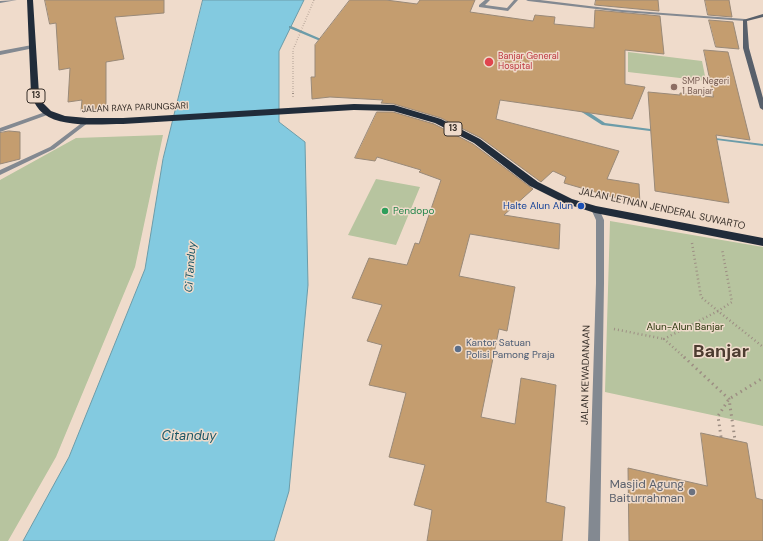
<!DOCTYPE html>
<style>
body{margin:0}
canvas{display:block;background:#efdbcb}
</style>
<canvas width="763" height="541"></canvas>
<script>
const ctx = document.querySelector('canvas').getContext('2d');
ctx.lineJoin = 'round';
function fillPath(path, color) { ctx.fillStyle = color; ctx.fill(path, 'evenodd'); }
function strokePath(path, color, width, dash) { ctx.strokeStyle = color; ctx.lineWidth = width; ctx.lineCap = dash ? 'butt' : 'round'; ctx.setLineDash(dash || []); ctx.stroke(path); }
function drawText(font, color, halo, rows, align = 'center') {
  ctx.font = font + ' "DM Sans",sans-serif'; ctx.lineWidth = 3; ctx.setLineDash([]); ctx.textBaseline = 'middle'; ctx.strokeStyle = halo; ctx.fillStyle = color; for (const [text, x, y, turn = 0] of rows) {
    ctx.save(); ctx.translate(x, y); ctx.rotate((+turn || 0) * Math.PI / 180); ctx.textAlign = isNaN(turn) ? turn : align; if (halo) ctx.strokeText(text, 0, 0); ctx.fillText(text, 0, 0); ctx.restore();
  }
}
fillPath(new Path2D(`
 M628 52 702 61 706 81 628 72Z
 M163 135 135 267 56 457 8 541H0V180L76 138Z
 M376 179 420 187 396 245 348 235Z
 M610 221 763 247V426L605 392Z`), '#b7c49f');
const water = new Path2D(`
 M203 0H304L279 51V122L305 142 308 285 289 491 274 541H23L69 457 145 269 163 159Z`);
fillPath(water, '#83cae0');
strokePath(water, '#6c9ca9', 1);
fillPath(new Path2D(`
 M289 26H291L328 42 325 43 289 28Z
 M577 107H581L605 123 658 130 660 131 658 132 602 125 577 109Z
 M707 137 763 144V146L709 139H707Z`), '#6c9ca9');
const building = new Path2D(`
 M45 0H164V13L115 17 124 59 106 62V108L81 111 82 100 68 102 70 68 59 70 56 23 50 24Z
 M350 0H386L417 4 420 0H475L470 12 533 21 535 15 555 17 554 24 594 28 595 10 660 16 664 54 625 50V84L645 87 632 119 500 100 496 119 619 151 607 179 639 184 640 205 564 183 566 177 553 171 541 182 481 138 441 118 394 104 381 103 383 100 330 97 312 99 311 77H315V45Z
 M596 0H658L659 11 595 5Z
 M705 0H729L732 17 708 15Z
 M709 20 733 22 739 49 716 47Z
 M704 50 728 52 750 140 716 135 729 203 655 191 648 92 680 95V93L713 97Z
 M377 112H393L434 124 473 144 533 189 504 215 560 224 559 249 470 234 459 276 515 287 507 331 499 329 481 417 515 424 521 378 556 385 546 502 565 507 562 541H427L432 510 414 505 425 465 389 457 406 393 369 385 382 345 367 341 382 305 352 298 369 258 407 265 415 243 419 244 441 180 419 172 421 170 377 157 375 161 355 158Z
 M9 131 20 132V159L0 164V133Z
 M701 433 747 443 756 498 763 500V541H629L628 468 707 486Z`);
fillPath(building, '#c49d6f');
strokePath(building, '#998978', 1);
strokePath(new Path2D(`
 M293 94V50L314 0`), '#9d8e83', 1.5, [0.5, 2]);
strokePath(new Path2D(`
 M293 93V97`), '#9d8e83', 2, [1, 2.5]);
strokePath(new Path2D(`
 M692 243 701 297 718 311 732 302 722 249
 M614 329 664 339
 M685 358 664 339 718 311 763 347`), '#9d8e83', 2.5, [1, 3]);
strokePath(new Path2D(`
 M684 357 729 399 735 440
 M721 437 718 416 729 399 763 378`), '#9d8e83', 3, [1.5, 4]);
fillPath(new Path2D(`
 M17 0 0 3V1Z
 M485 0H490L485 5 507 8 514 0H518L508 11 479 7V5Z
 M32 45 35 47 34 48 0 55V51Z
 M48 111 50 112V114L0 132V128Z
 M87 119 90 121 89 122 54 149 0 175V170L50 147Z`), '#838991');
fillPath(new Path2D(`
 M526 0H540L622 10 745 19 747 20 745 21 622 12 528 1Z
 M592 207H598L604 220V283L600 541H588L596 283V220L591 209Z`), '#838991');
fillPath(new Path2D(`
 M763 14V17L747 21 749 48 763 98V110L760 108 743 48V20Z`), '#58606b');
fillPath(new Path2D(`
 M27 0H33L39 94 43 103 51 111 65 116 87 118H123L354 104 394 105 441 119 480 139 538 182 572 199 596 206 763 238V246L595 213 564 203 530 186 474 143 435 123 393 111 354 110 123 124C101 124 62 128 44 114 37 109 34 102 31 94Z`), '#212c3a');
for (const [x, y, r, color] of [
 [489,62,5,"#e0444e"],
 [674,87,4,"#8d6e63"],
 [581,206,4,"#1a4fb4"],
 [385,211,4,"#2e9e5b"],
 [458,349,4,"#5c6f8a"],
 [692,492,4,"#6b7280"]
]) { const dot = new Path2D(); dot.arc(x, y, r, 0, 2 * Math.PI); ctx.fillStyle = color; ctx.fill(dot); strokePath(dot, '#efdbcb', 1.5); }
drawText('9px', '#be3a42', '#efdbcb', [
 ["Banjar General",498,57],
 ["Hospital",498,67]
], 'left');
drawText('9px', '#785e54', '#efdbcb', [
 ["SMP Negeri",682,82],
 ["1 Banjar",682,92]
], 'left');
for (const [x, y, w] of [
 [36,96,18],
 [453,129,18]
]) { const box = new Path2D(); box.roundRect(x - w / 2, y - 7, w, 14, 3); ctx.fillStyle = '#efdbcb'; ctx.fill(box); strokePath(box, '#372f29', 1); }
drawText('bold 9px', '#372f29', null, [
 ["13",36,96],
 ["13",453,129]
]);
drawText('9px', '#372f29', '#efdbcb', [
 ["JALAN RAYA PARUNGSARI",135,108,-2]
]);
drawText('10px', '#164399', '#efdbcb', [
 ["Halte Alun Alun",573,206]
], 'right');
drawText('10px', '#372f29', '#efdbcb', [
 ["JALAN LETNAN JENDERAL SUWARTO",662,209,12],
 ["JALAN KEWADANAAN",586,375,-89]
]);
drawText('10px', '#27864d', '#efdbcb', [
 ["Pendopo",393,211]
], 'left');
drawText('10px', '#29350b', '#efdbcb', [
 ["Alun-Alun Banjar",685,327]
]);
drawText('10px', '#4e5e75', '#efdbcb', [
 ["Kantor Satuan",466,343],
 ["Polisi Pamong Praja",466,355]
], 'left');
drawText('italic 11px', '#1b5665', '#efdbcb', [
 ["Ci Tanduy",191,267,-86]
]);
drawText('12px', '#5b616d', '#efdbcb', [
 ["Masjid Agung",684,485],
 ["Baiturrahman",684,499]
], 'right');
drawText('italic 13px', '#1b5665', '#efdbcb', [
 ["Citanduy",189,437]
]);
drawText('bold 18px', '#4d3c30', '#efdbcb', [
 ["Banjar",721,352]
]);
</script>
